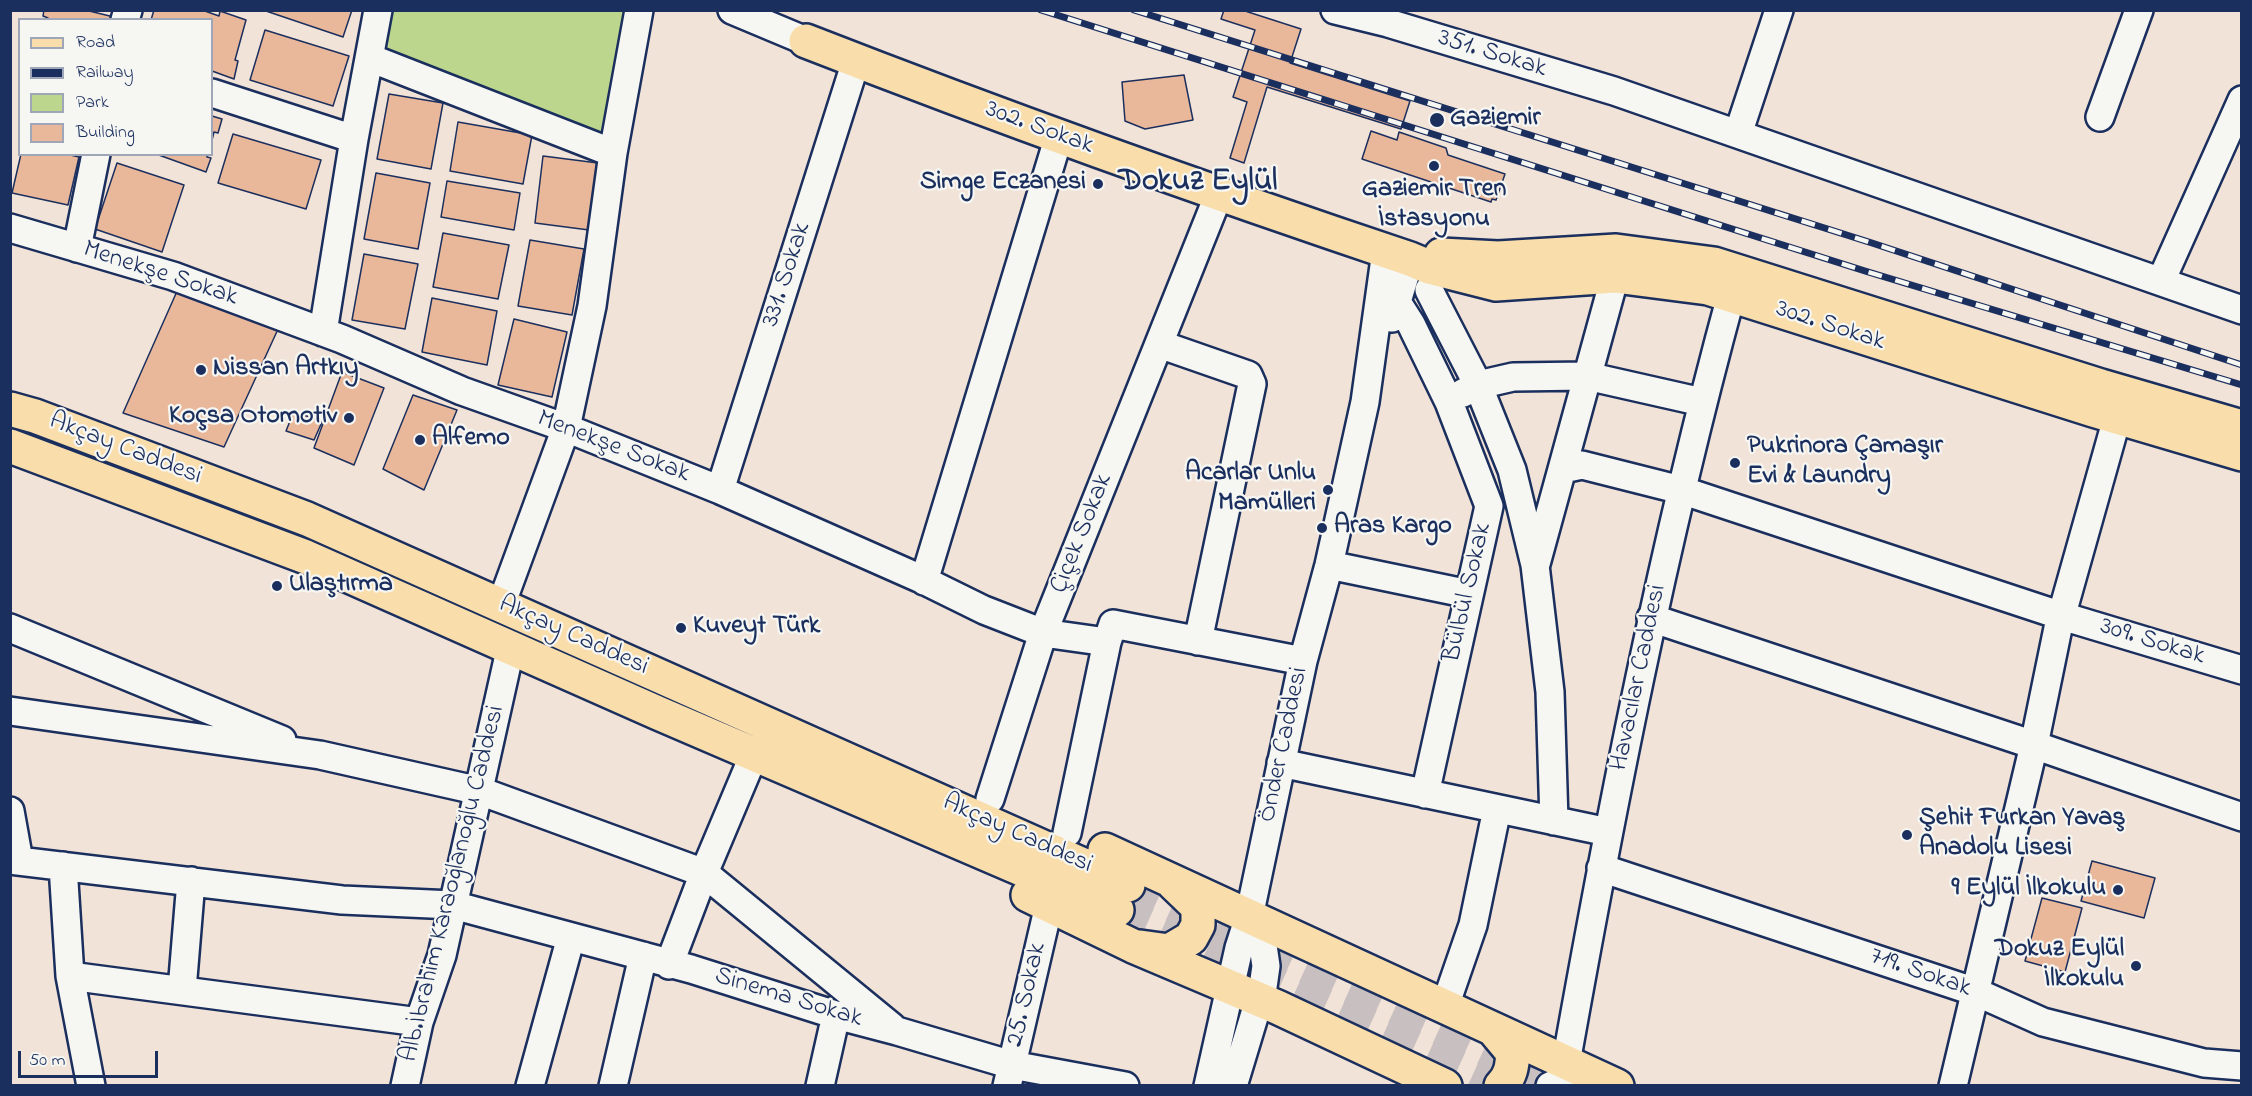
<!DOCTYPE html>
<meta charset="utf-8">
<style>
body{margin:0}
#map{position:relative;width:2252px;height:1096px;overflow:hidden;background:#f2e3d8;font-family:"Indie Flower",sans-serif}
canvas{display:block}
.frame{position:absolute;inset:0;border:12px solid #1b2f5e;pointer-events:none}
.legend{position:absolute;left:18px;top:18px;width:195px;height:138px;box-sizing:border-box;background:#f6f6f2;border:2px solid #9ea6b7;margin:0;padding:8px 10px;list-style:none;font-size:18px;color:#1b2f5e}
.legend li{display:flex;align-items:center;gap:12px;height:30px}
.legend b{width:30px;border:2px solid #9ea6b7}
.scale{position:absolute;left:18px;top:1051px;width:140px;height:27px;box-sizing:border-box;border:3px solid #1b2f5e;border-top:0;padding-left:8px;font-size:18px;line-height:21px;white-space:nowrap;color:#1b2f5e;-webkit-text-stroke:4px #f6f6f2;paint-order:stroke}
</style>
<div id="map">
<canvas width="2252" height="1096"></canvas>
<div class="frame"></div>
<ul class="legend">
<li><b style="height:8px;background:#f9deab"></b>Road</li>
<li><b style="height:8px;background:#1b2f5e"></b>Railway</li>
<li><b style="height:16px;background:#bcd68e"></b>Park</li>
<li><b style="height:16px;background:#e9b89b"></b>Building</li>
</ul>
<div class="scale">50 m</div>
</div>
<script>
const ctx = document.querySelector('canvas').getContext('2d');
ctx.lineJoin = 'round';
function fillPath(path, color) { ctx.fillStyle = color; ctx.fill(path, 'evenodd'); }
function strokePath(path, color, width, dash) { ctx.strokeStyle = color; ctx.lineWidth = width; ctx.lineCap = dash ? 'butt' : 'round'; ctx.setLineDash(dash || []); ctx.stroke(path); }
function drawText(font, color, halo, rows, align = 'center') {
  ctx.font = font + ' "Indie Flower",sans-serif'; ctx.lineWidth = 4.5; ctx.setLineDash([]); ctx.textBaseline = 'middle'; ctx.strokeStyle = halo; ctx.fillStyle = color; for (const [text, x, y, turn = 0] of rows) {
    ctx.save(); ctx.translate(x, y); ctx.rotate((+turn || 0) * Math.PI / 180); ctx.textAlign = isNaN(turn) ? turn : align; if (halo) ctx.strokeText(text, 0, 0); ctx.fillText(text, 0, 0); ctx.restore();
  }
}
fillPath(new Path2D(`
 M393 11H629L606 138 383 50Z`), '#bcd68e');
const building = new Path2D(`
 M44 10H85L114 17 113 20H47L48 18 43 16Z
 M154 10H202L219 16 220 11 246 20 235 60 238 61 234 79 212 71V20H151Z
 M263 10H352L343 37Z
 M1242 10 1301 29 1290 63 1410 101 1401 129 1267 87 1244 163 1230 158 1247 102 1233 97 1255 30 1221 19 1224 10Z
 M265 30 349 56 333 106 250 80Z
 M1184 75 1193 120 1145 129 1125 121 1122 82Z
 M389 94 443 103 431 169 377 159Z
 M212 116 222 119 218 133 214 132 212 140Z
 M458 122 532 135 523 184 450 171Z
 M1371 131 1397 140 1399 132 1446 148 1448 155 1505 174 1496 200 1492 199 1491 202 1362 159Z
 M233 134 321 160 306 209 218 183Z
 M21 154H66L79 157 68 205 12 193Z
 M156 154H207V157L211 158 206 172Z
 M543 156 598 163 589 230 535 223Z
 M117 163 184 185 162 252 95 229Z
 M376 173 430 183 418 249 364 239Z
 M447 181 520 193 514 230 441 217Z
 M443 233 509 245 498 299 433 287Z
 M530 240 584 249 572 315 518 306Z
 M364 254 418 264 405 329 352 320Z
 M178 289 279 327 224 447 123 413Z
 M432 298 497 311 487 365 422 352Z
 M514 319 567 332 552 397 498 385Z
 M342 372 384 388 354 465 314 448Z
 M413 395 457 410 424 490 383 469Z
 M294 411 322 422 314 440 286 431Z
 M2092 861 2155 878 2144 918 2081 901Z
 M2042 898 2082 908 2065 972 2025 961Z`);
fillPath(building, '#e9b89b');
strokePath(building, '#1b2f5e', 1.5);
strokePath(new Path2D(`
 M1128 885 1564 1086
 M1117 910 1502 1086`), '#c7bfc0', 33, [33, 16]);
const minor = new Path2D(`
 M732 10 806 41
 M1335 10 1388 23 1614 91 2242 310
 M125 20 128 10
 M370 58 613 153
 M212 93 354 139
 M2100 117 2139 10
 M1738 134 1779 10
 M10 228 173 276 342 339 462 391 566 428 720 490 919 578 984 610 1043 633 990 799
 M77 248 96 154
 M2161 281 2242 100
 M1429 290 1478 385 1512 470 1535 565 1550 692 1554 821
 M1397 302 1411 324 1449 402 1489 506 1425 794
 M1392 318 1410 259
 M323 332 354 139 378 10
 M1159 344 1248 375 1252 384 1198 641
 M1463 393 1478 385 1513 377 1587 376 1702 402
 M1563 469 1582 465 1681 490 2062 616 2242 670
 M720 490 856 61
 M1536 564 1615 276
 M1329 565 1469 594
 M924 581 1059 136
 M501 605 566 428 592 306 613 153 639 10
 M1651 618 2034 745 2242 817
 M10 628 282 740
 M1107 642 1113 624 1303 661
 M10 711 320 755 480 791 704 873 750 764
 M1281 763 1608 832
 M10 811 19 861
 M1067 833 1107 642 1043 633 1219 194
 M10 860 342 900 453 905 691 969 836 1015 897 1031 1012 1065 1125 1086
 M63 866 70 976
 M1601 868 1976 992 2043 1022 2204 1063 2242 1066
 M669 965 704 873 892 1027
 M182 990 191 881
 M1445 1006 1473 925 1497 809
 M1566 1063C1612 805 1662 549 1731 296
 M91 1086 70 976 419 1022
 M405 1086 419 1022 442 955 511 646
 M530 1086 571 937
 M613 1086 643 956
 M820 1086 836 1015
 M1007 1086 1049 905
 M1208 1086 1239 948 1249 917 1303 661 1329 565 1365 402 1386 251
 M1233 1086 1263 987 1266 966 1262 939 1249 917
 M1550 1086 1567 1078 1586 1072
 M1953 1086 2034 745 2058 628 2123 397`);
const major = new Path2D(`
 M806 41C1006 119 1207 191 1410 259L1429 267 1496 284 1615 276 1708 288 2093 410 2242 454
 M1441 255 1498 258 1616 251 1714 264 2101 386 2242 427`);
const highway = new Path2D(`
 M10 409 35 416 307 519 1128 885
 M10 446 306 557 658 713 1117 910
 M1105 850 1617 1086
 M1028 895 1133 946 1277 1007 1445 1086
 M1140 947 1169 951 1191 938 1198 925V907L1173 883
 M1493 1029 1513 1053C1512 1066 1511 1076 1501 1086`);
strokePath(minor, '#1b2f5e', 32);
strokePath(major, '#1b2f5e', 38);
strokePath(highway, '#1b2f5e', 38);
strokePath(minor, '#f6f6f2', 27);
strokePath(major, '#f9deab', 33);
strokePath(highway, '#f9deab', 33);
const rail = new Path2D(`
 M1041 10 1865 271 2242 385
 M1134 10 1872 243 2242 365`);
strokePath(rail, '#1b2f5e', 7);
strokePath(rail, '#f6f6f2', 4.5, [14]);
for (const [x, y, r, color] of [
 [1437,120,8,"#1b2f5e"],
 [1434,166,6,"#1b2f5e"],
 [1098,184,6,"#1b2f5e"],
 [201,370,6,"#1b2f5e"],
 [349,418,6,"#1b2f5e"],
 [420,440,6,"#1b2f5e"],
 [1735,463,6,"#1b2f5e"],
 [1328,490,6,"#1b2f5e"],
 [1322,528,6,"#1b2f5e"],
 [277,586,6,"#1b2f5e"],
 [681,628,6,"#1b2f5e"],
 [1907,835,6,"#1b2f5e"],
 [2118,890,6,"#1b2f5e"],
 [2136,966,6,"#1b2f5e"]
]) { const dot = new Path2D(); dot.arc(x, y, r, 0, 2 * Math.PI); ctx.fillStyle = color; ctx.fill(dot); strokePath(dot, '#f6f6f2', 2); }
drawText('26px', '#1b2f5e', '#f6f6f2', [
 ["351. Sokak",1492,55,17],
 ["302. Sokak",1039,129,20],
 ["Menekşe Sokak",160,275,18],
 ["331. Sokak",788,275,-72],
 ["302. Sokak",1830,327,18],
 ["Menekşe Sokak",613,448,21],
 ["Akçay Caddesi",125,450,21],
 ["Çiçek Sokak",1083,534,-68],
 ["Bülbül Sokak",1469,593,-77],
 ["Akçay Caddesi",573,637,24],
 ["309. Sokak",2152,643,17],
 ["Havacılar Caddesi",1640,678,-78],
 ["Önder Caddesi",1285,745,-78],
 ["Akçay Caddesi",1017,835,24],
 ["Alb.İbrahim Karaoğlanoğlu Caddesi",454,884,-76],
 ["719. Sokak",1920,974,19],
 ["25. Sokak",1028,995,-77],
 ["Sinema Sokak",788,999,17]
]);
drawText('bold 26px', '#1b2f5e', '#f6f6f2', [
 ["Gaziemir",1450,120],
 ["Simge Eczanesi",1086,184,"right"],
 ["Gaziemir Tren",1434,191,"center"],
 ["İstasyonu",1434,221,"center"],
 ["Nissan Artkıy",213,370],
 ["Koçsa Otomotiv",337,418,"right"],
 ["Alfemo",432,440],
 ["Pukrinora Çamaşır",1747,448],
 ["Evi & Laundry",1747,478],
 ["Acarlar Unlu",1316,475,"right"],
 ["Mamülleri",1316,505,"right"],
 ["Aras Kargo",1334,528],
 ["Ulaştırma",289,586],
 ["Kuveyt Türk",693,628],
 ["Şehit Furkan Yavaş",1919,820],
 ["Anadolu Lisesi",1919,850],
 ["9 Eylül İlkokulu",2106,890,"right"],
 ["Dokuz Eylül",2124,951,"right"],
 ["İlkokulu",2124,981,"right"]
], 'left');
drawText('bold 32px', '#1b2f5e', '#f6f6f2', [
 ["Dokuz Eylül",1198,184]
]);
</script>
